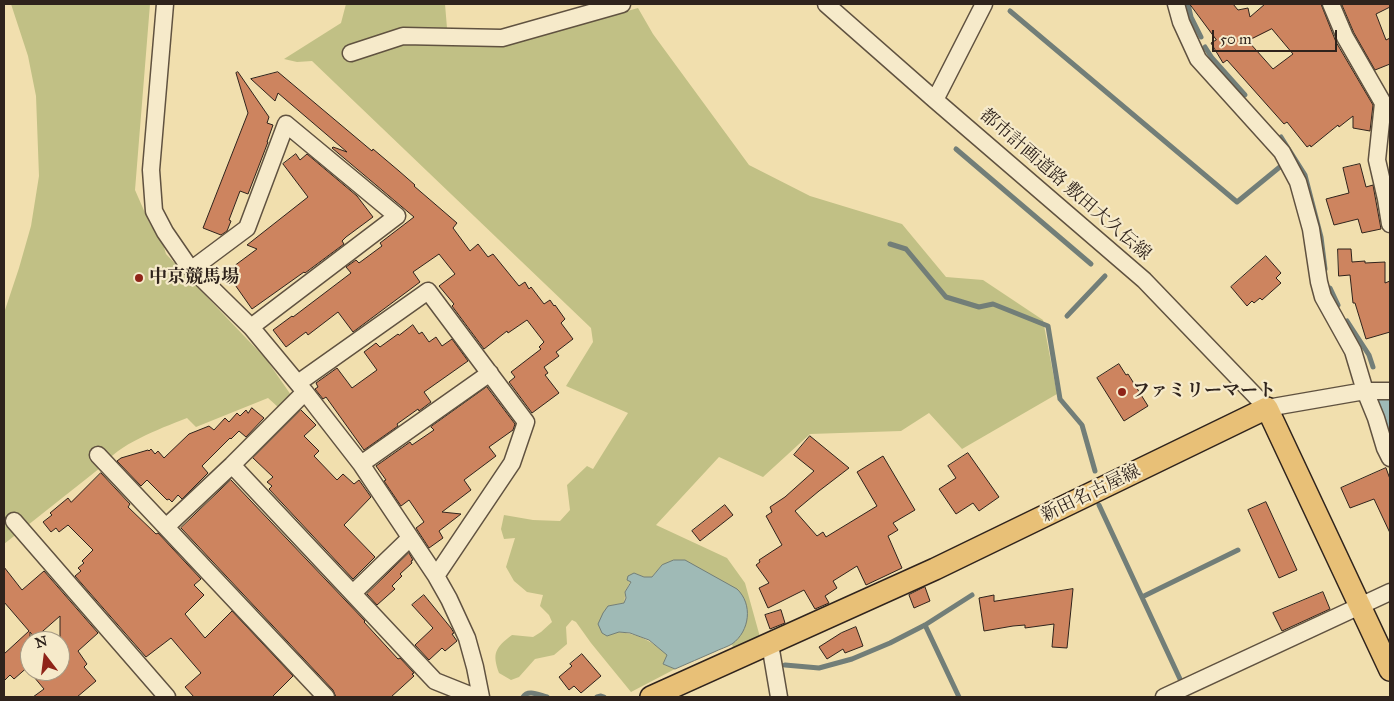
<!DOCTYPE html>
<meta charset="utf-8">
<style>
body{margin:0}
#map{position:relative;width:1394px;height:701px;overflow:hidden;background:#f1dfae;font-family:"IM FELL Great Primer",serif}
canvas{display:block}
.frame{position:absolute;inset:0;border:5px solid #2f231c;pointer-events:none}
.north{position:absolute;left:20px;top:631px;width:50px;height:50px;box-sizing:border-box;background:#f6eaca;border:1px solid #a69a84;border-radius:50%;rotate:345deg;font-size:14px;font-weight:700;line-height:20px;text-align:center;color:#2f231c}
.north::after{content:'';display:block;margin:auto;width:18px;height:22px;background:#8f2418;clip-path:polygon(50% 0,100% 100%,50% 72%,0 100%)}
.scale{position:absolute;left:1212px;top:30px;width:125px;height:22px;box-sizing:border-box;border:2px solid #2f231c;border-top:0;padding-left:6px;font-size:15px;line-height:18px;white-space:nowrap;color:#2f231c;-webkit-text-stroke:4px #f6eaca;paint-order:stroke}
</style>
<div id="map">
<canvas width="1394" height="701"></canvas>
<div class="frame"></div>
<div class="north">N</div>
<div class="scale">50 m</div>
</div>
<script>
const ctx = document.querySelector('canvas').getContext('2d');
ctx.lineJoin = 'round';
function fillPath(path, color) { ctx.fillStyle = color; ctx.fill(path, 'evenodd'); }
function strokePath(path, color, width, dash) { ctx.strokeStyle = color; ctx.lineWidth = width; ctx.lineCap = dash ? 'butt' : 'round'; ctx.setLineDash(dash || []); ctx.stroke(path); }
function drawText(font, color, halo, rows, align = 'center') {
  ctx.font = font + ' "IM FELL Great Primer","Noto Serif JP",serif'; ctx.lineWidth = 4.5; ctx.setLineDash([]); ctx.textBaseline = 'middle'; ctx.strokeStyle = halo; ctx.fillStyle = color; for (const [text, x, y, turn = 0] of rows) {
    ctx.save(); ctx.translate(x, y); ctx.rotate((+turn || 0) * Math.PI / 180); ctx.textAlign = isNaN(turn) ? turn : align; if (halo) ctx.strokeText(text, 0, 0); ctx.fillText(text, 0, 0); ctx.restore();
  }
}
fillPath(new Path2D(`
 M11 4H150L135 190 149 222 163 244 166 254 266 359 291 395 278 407 268 398 196 427 187 418C157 430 120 443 100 468L4 544V313L19 268 31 226 39 176 36 96 28 56Z
 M346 4H445L447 28 401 27 386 39 402 43 570 27 638 8 653 34 749 165 810 196 902 224 946 277 983 280 1043 320 1057 394 962 449 929 413 901 431 810 434 763 477 719 457 656 525 727 558 745 583 760 637 733 648 732 644 741 634 662 565 652 577H644L634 573C632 579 629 584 626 590 625 594 625 598 624 603L608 606 619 632C642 635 650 641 668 655L663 664 675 669 631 692 591 643 576 622 572 620 566 627 567 644 554 655 535 659 519 677 511 680 499 673C492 653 495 648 512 635L533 637 541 632 552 622 549 615 540 606 543 595 527 592 514 581 506 567 515 538 504 539 501 529 504 515 533 520 560 521 570 510 567 485 587 466 593 469 628 413 566 386 593 342 591 328 312 61 297 62 284 59 341 23Z`), '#c1c085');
const water = new Path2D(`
 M674 560H685L737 589C753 604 750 631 732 644 727 647 720 649 714 652 701 658 688 663 675 669L663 664 667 655 649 640 630 633 619 632 607 636 602 633 598 624 603 613 608 606 624 603 626 598 625 592 631 582 627 580 628 576 634 573 644 577H652L662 565Z`);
fillPath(water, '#9fbab6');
strokePath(water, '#727e78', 1);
strokePath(new Path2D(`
 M1188 4 1191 17 1201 37
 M1010 11 1237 202 1281 166
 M1205 47 1212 58 1245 95
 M1281 137 1305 175 1321 237 1325 269
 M956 149 1091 264
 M890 244 906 249 946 297 979 307 993 304 1048 326 1060 399 1082 425 1095 471
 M1330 288 1338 305
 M1067 316 1105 276
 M1347 321 1369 355 1373 367
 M1099 505 1180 679
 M1142 597 1238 550
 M925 625 959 697
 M785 665 819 668 852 659 890 643 925 625 972 595
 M523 697C528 689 539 695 547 697
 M597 697 601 696 604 697`), '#727e78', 5);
strokePath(new Path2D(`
 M1386 410 1390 421`), '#9fbab6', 30);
const building = new Path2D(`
 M1190 4H1233L1238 10 1248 8 1250 17 1265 4H1321L1336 42 1373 105 1370 131 1353 128V116L1339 127 1338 125 1311 147 1310 145 1307 147 1287 122 1284 124 1227 60 1223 63 1211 43 1216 40ZM1272 29 1293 54 1273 69 1248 41Z
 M1342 4H1390V7L1376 14 1386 40 1390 38V64L1375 70 1354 33Z
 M238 72 269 117 267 123 273 125 267 142H268L248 194 240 191 229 220 231 221 227 231 221 235 203 228 248 113 236 73Z
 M278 72 372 151 373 149 399 171 415 185 414 186 457 223 453 228 470 251 478 244 488 257 493 254 519 286 525 282 529 289 531 287 544 304 550 300 554 306 555 305 565 319 561 323 573 339 556 352 559 356 544 367 548 373 545 375 559 393 532 413 509 382 515 377 511 372 541 349 539 347 544 342 527 320 508 333 507 331 484 349 452 306 454 304 439 286 455 274 439 254 413 272 420 282 353 332 338 312 308 335 306 332 286 347 273 330 292 316 293 317 351 273 346 267 356 260 359 263 382 246 380 243 414 217 332 148 333 147 347 152 278 93 275 101 251 79Z
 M296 154 300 160 307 154 357 196 373 217 346 237 342 241 344 244 305 273 304 272 252 309 226 272 257 249 247 245 308 197 283 164Z
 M1360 164 1366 187 1373 185 1381 229 1362 233 1358 219 1334 225 1326 199 1349 193 1343 168Z
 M1338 249H1351L1352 262 1365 261V263L1385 262V283L1390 281V332L1366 339 1355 303H1353L1350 275 1339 276Z
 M1266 256 1281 273 1276 278 1281 283 1262 300 1260 298 1254 303 1252 301 1247 306 1231 287Z
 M413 325 419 334 422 332 429 342 436 337 442 346 452 339 468 361 424 392 431 402 419 411 418 409 397 424 398 426 364 450 326 397 323 399 315 389 318 387 316 383 337 368 352 388 377 370 364 352 376 343 380 347 398 334 399 335Z
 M1119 364 1126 375 1128 374 1148 406 1124 421 1097 378Z
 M487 387 515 424 513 430 489 447 496 456 464 480 471 490 442 512 461 514 439 531 443 538 429 548 416 528 424 522 409 500 401 506 384 481 386 480 376 466 410 442 412 445 434 430 431 427Z
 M252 408 264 418 246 437 239 431 231 439 230 438 202 466 208 473 182 499 178 495 172 502 169 499 167 500 147 480 141 486 117 461 121 458 148 450 149 451 151 449 155 454 158 451 164 458 189 434 209 426 214 430 225 418 229 422 237 413 240 416 246 410 248 413Z
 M301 410 316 425 304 436 319 451 314 456 337 480 343 474 354 484 359 480 371 497 344 525 375 557 353 579 269 489 272 486 267 482 273 477 253 458Z
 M810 436 849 468 819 491 795 511 817 536 823 532 826 537 877 506 857 472 883 456 915 510 893 523 898 530 888 536 902 568 866 585 857 566 833 581 837 588 825 596 829 603 815 609 804 590 768 608 759 588 769 583 756 565 760 562 759 560 782 545 766 516 772 512 770 507 785 497 814 471 794 455Z
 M968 453 999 497 979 511 973 503 956 514 939 489 956 478 948 466Z
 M1386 468 1390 479V533L1374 499 1350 508 1341 488Z
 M101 473 130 504 128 507 156 534 158 533 201 579 194 585 204 595 185 614 205 638 232 611 293 676 272 697H194L185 687 201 673 171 638 146 657 75 576 81 571 78 568 84 563 82 561 93 550 68 525 59 532 56 528 51 532 43 522 52 515 50 513 68 498 71 502Z
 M231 480 365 621 364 622 398 659 400 658 414 673 412 674 414 676 391 697H336L333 690 181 528Z
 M1266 502 1297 570 1279 578 1248 510Z
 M725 505 733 515 700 541 692 531Z
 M409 553 413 560 411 561 412 563 400 574 402 576 392 586 395 589 377 605 367 594Z
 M4 567 22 590 44 571 98 633 78 651 87 664 84 667 96 681 77 697H33L44 689 29 671H60V616L35 638 30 632V665L14 679 10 675 4 681V654L29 631 4 602Z
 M925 587 930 601 914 608 909 595Z
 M1073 589 1067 648 1052 647 1054 624 1025 628V625L1013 626 984 631 979 598 994 595V601Z
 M1323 592 1330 609 1282 631 1273 613Z
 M424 595 451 628 454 633 452 634 457 641 445 651 442 648 429 660 415 645 433 628 412 605Z
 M781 610 785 623 770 629 765 615Z
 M856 627 863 646 845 653 843 649 827 659 819 647 841 633Z
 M582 654 601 676 581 693 574 686 569 690 559 677 572 666 570 664Z`);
fillPath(building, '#cd845f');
strokePath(building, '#2f231c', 1);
const minor = new Path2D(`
 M165 4 151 170 154 211 165 232 187 264 251 327 305 392 361 464 436 576 449 599 467 638 475 667 481 697
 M826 4 935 100 1144 280 1267 408 1365 391H1390
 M1176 4 1181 22 1198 59 1282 152 1298 182 1311 229 1319 282 1323 297 1353 351 1365 391 1376 418 1385 448 1390 458
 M1331 4 1345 37 1383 103 1377 160 1386 199 1390 224
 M351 53 403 36 502 38 622 4
 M935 100 984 4
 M192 269 247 228 286 124 397 216 251 327
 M298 383 428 291 526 422 512 463 436 576
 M98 455 326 697
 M361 464 490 373
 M232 465 435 681 475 697
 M14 521 167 697
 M166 527 232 465 305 392
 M353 593 410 538
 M770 644 779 697
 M1164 697 1390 592`);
const major = new Path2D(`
 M651 697 935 569 1267 408 1390 670`);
strokePath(minor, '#605240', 19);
strokePath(major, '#2f231c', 24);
strokePath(minor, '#f6eaca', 16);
strokePath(major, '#e8c077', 21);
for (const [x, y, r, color] of [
 [139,278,5,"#8f2418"],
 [1122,392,5,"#8f2418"]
]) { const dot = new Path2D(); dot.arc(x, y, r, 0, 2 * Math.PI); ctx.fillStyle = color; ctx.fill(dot); strokePath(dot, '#f6eaca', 2); }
drawText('18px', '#2f231c', '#f6eaca', [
 ["都市計画道路 敷田大久伝線",1065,185,41],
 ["新田名古屋線",1091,494,-26]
]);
drawText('bold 18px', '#2f231c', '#f6eaca', [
 ["中京競馬場",149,278],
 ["ファミリーマート",1132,392]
], 'left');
</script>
